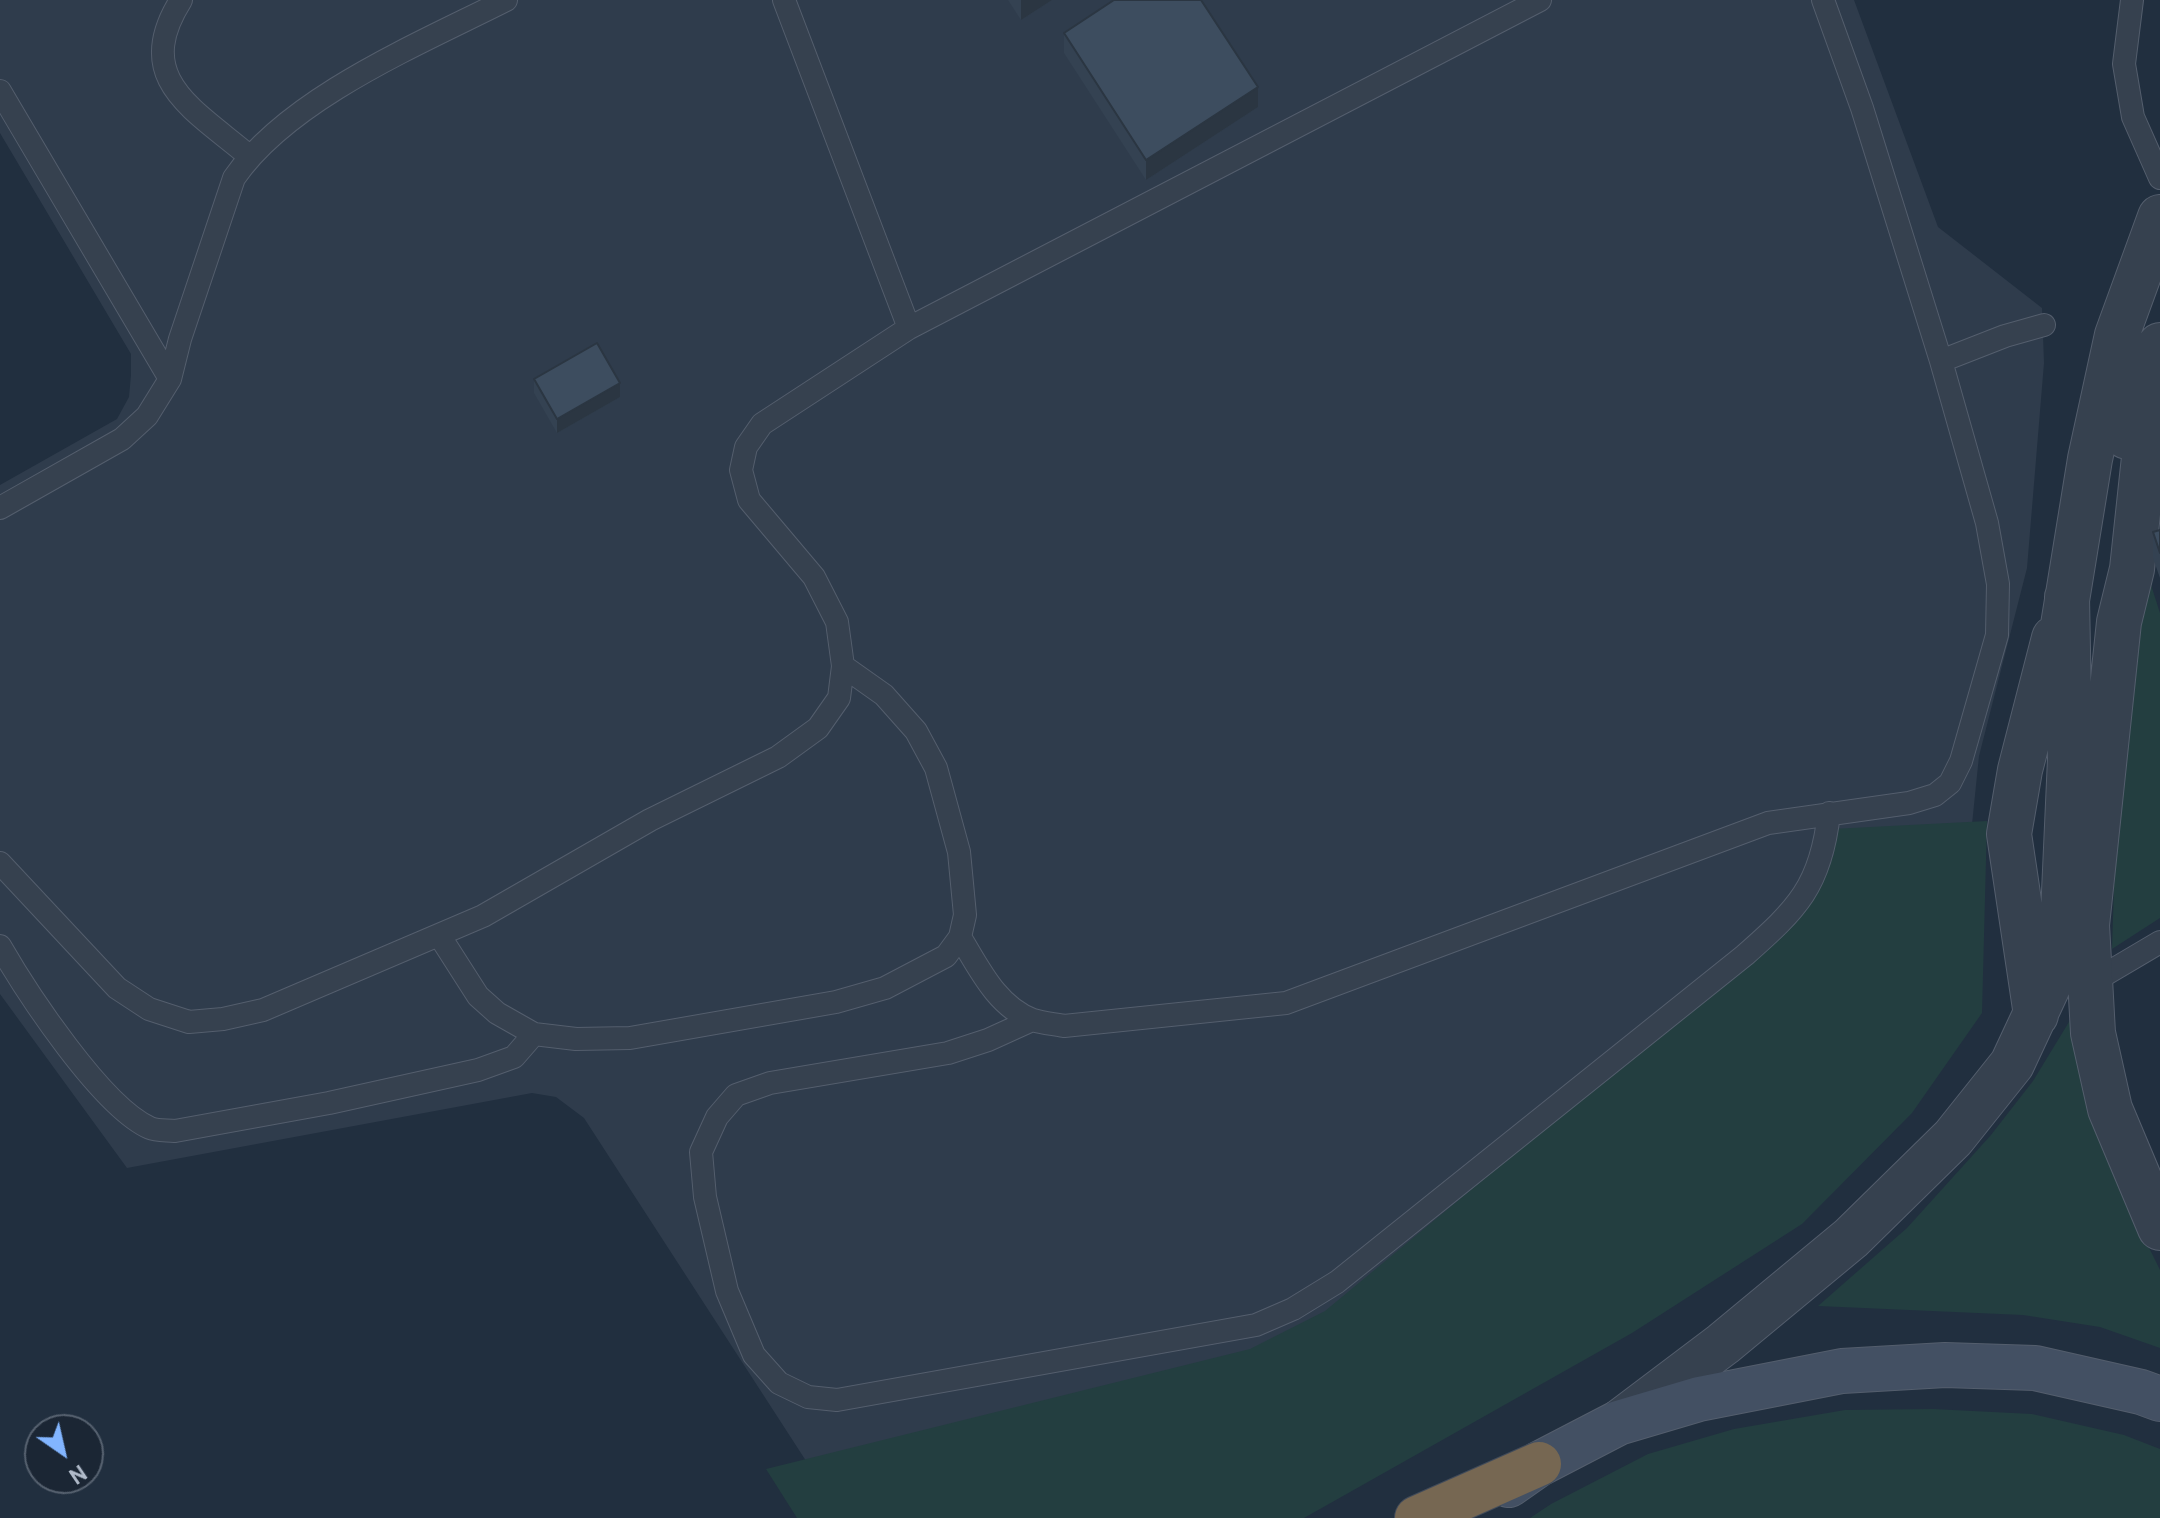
<!DOCTYPE html>
<style>
body{margin:0}
#map{position:relative;width:2160px;height:1518px;overflow:hidden;background:#212f3f;font-family:Overpass,sans-serif}
canvas{display:block}
.north{position:absolute;left:24px;top:1414px;width:80px;height:80px;box-sizing:border-box;background:#1b2634;border:2px solid #576270;border-radius:50%;rotate:146deg;font-size:22px;font-weight:700;line-height:32px;text-align:center;color:#b1bbca}
.north::after{content:'';display:block;margin:auto;width:28px;height:36px;background:#82b5ff;clip-path:polygon(50% 0,100% 100%,50% 72%,0 100%)}
</style>
<div id="map">
<canvas width="2160" height="1518"></canvas>
<div class="north">N</div>
</div>
<script>
const ctx = document.querySelector('canvas').getContext('2d');
ctx.lineJoin = 'round';
function fillPath(path, color) { ctx.fillStyle = color; ctx.fill(path, 'evenodd'); }
function strokePath(path, color, width, dash) { ctx.strokeStyle = color; ctx.lineWidth = width; ctx.lineCap = dash ? 'butt' : 'round'; ctx.setLineDash(dash || []); ctx.stroke(path); }
fillPath(new Path2D(`
 M0 0H1854L1938 227 2042 308 2044 363 2027 568 1979 756 1954 1000 1262 1451 843 1518 584 1118 556 1097 532 1093 127 1168 0 994V485L117 419 129 397 131 375V354L0 133Z`), '#2f3c4c');
fillPath(new Path2D(`
 M2143 560 2160 613V918L2112 949 2115 854Z
 M1987 821 1982 1013 1912 1113 1802 1224 1632 1333 1304 1518H797L766 1469 1250 1349 1325 1311 1766 945 1834 855 1832 829Z
 M2072 1017 2123 1195 2160 1270V1348L2100 1327 2023 1315 1818 1306 1907 1228 1991 1135 2033 1081Z
 M1933 1409 2032 1414 2124 1435 2160 1449V1518H1530L1551 1504 1648 1454 1734 1429 1845 1410Z`), '#233e40');
const service = new Path2D(`
 M181 0C131 79 194 109 249 156
 M784 0 909 328
 M2132 0 2124 64 2133 117 2160 178
 M0 91 170 379
 M1941 361 2005 336 2044 325
 M0 508 122 439 147 416 170 379 180 339 234 178C289 98 419 44 506 0
 M0 863 117 988 149 1009 189 1022 223 1019 263 1010 483 916 650 820 778 757 818 728 839 698 843 666 837 622 814 577 749 500 741 470 746 447 762 424 909 328 1540 0
 M439 935 478 996 497 1013 534 1034 576 1039 630 1038 836 1002 885 988 946 956 960 937 965 915 959 852 936 768 916 731 884 695 843 666
 M960 937C979 968 997 1007 1033 1020 1042 1023 1054 1024 1064 1026L1286 1003 1768 823 1909 803 1935 795 1950 783 1961 761 1997 635 1998 584 1987 523 1941 361 1862 108 1823 0
 M0 946C27 993 102 1107 150 1128 157 1131 167 1130 175 1131L329 1103 478 1070 514 1057 534 1034
 M2089 984 2160 942
 M1032 1020 988 1040 948 1053 770 1083 736 1095 717 1117 701 1152 705 1197 727 1291 754 1355 779 1383 808 1397 837 1400 1256 1325 1293 1309 1337 1282 1745 955C1797 909 1821 886 1829 813`);
const minor = new Path2D(`
 M2160 404 2145 448 2132 569 2119 622 2087 925 2093 1033 2110 1109 2160 1228
 M2127 437C2132 411 2141 364 2160 345
 M2063 625 2090 459 2117 335 2160 217
 M2036 1015 2009 834 2020 770 2054 638
 M1621 1421 1723 1344 1851 1238 1953 1138 2012 1064 2061 959 2070 759 2067 597`);
const secondary = new Path2D(`
 M1509 1485 1539 1464 1618 1423 1699 1399 1842 1371 1945 1365 2035 1368 2141 1392 2160 1399`);
const motorway = new Path2D(`
 M1417 1518 1539 1464`);
strokePath(service, '#545e6d', 24);
strokePath(minor, '#545e6d', 46);
strokePath(secondary, '#545e6d', 46);
strokePath(motorway, '#414b5a', 46);
strokePath(service, '#36414f', 22);
strokePath(minor, '#36414f', 44);
strokePath(secondary, '#435063', 44);
strokePath(motorway, '#766752', 44);
fillPath(new Path2D(`
 M1008 0H1052L1021 20Z
 M1064 33 1258 107 1146 180 1064 53Z
 M534 379 620 397 557 433 534 393Z
 M2160 530V578L2153 558V532Z`), '#344252');
fillPath(new Path2D(`
 M1021 0H1052L1021 20Z
 M1258 87V107L1146 180V160Z
 M620 383V397L557 433V419Z`), '#2b3642');
const building = new Path2D(`
 M1114 0H1201L1258 87 1146 160 1064 33Z
 M597 343 620 383 557 419 534 379Z
 M2160 530V553L2153 532Z`);
fillPath(building, '#3d4d5f');
strokePath(building, '#2b3642', 2);
</script>
